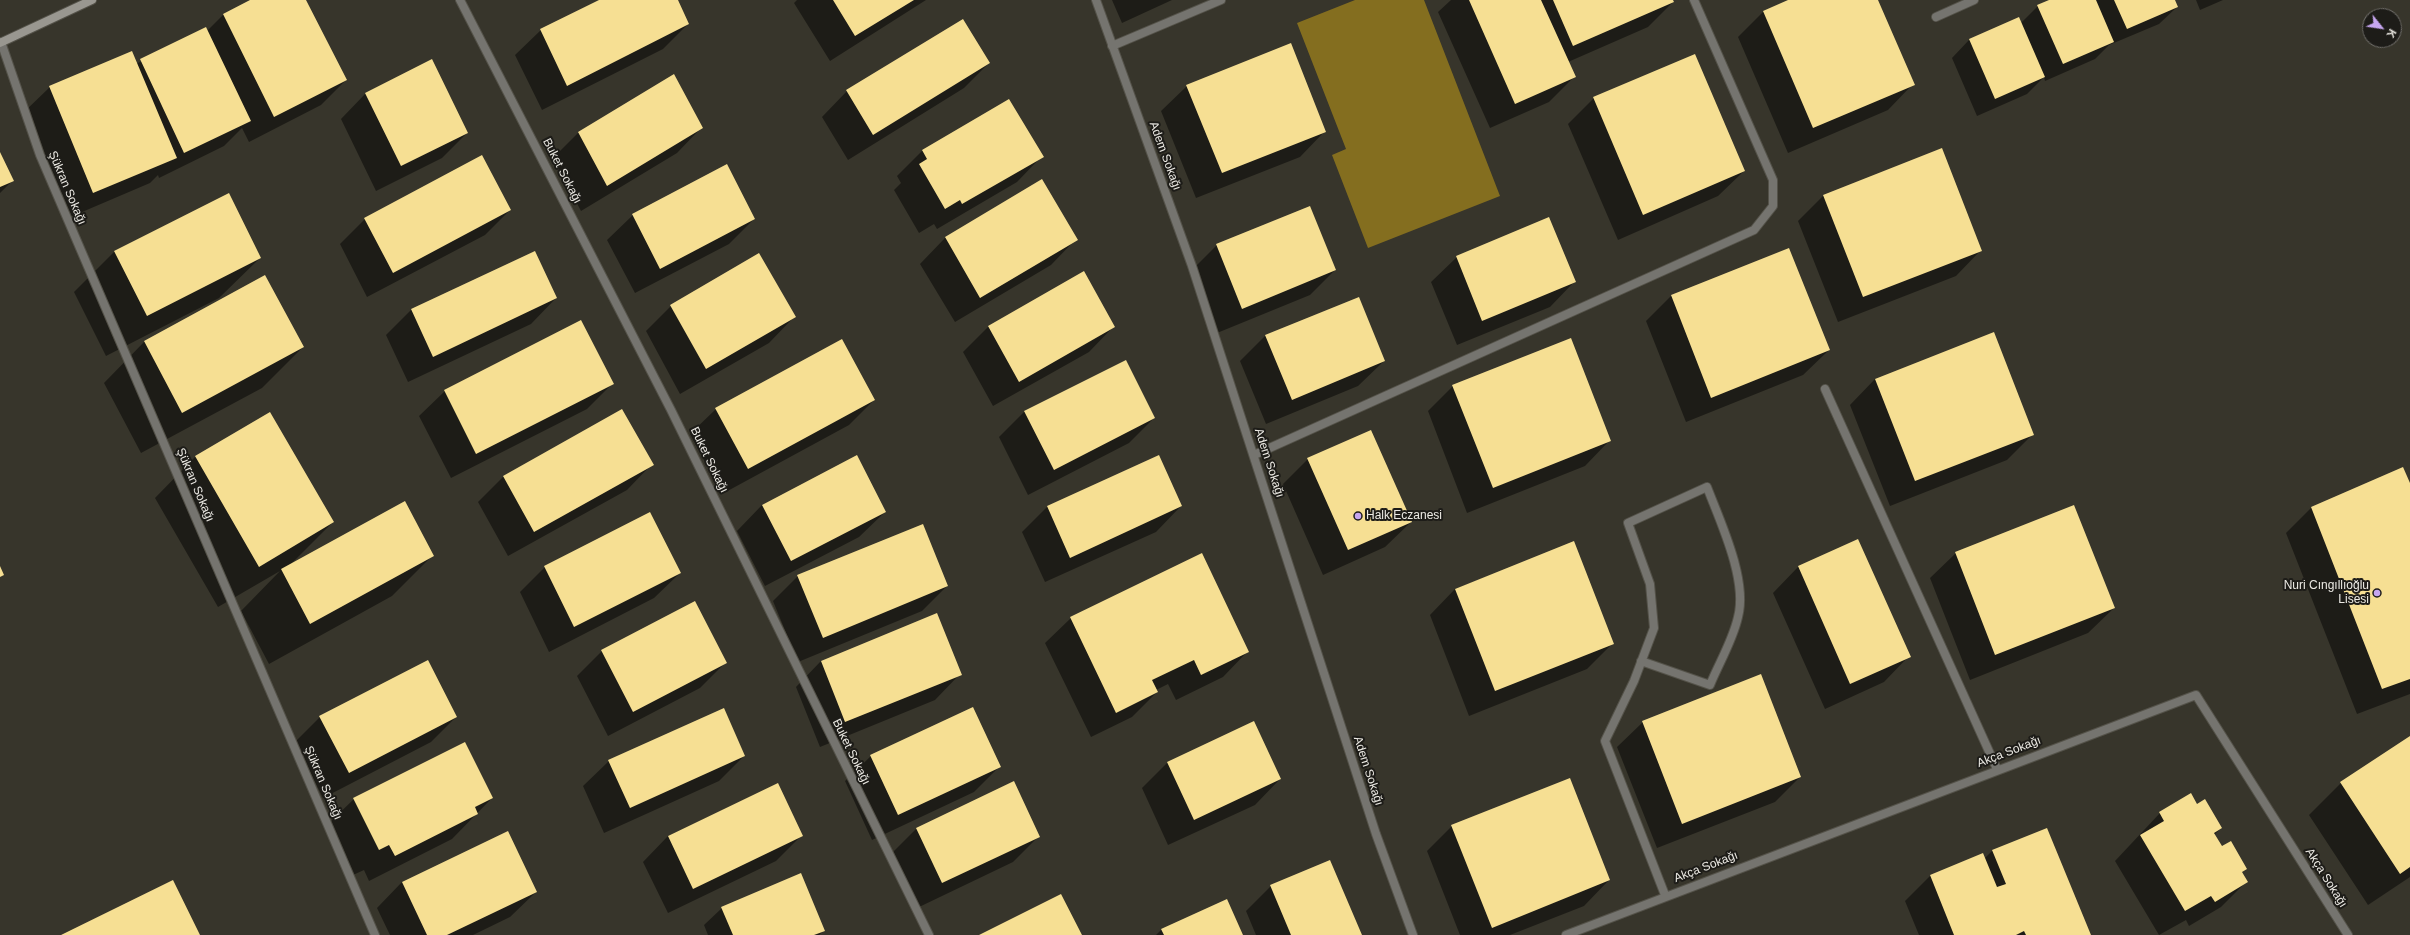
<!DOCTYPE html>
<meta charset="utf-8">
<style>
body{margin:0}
#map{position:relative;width:2410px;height:935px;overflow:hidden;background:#37352b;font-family:Helvetica,sans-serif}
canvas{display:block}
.north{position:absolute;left:2362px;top:8px;width:40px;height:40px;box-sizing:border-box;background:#1d1c18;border:1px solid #706e6a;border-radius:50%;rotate:120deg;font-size:11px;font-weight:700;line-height:16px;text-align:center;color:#eceae4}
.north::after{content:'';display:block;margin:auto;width:14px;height:18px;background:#c6a6f0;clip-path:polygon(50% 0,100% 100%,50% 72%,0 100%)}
</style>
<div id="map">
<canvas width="2410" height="935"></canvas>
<div class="north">K</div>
</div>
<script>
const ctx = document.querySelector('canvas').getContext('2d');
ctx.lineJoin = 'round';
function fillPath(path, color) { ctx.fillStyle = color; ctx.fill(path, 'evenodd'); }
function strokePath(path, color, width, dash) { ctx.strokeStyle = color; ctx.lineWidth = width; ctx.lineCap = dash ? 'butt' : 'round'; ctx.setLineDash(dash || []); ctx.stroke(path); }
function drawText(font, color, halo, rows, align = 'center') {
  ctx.font = font + ' Helvetica,sans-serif'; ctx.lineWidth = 4; ctx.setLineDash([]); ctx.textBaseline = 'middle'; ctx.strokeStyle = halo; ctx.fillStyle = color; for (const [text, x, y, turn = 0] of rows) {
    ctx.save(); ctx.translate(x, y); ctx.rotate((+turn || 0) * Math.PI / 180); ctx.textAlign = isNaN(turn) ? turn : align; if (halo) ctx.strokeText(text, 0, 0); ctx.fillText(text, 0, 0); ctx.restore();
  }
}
fillPath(new Path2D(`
 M1355 0H1424L1500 196 1368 248 1332 155 1346 149 1297 23Z`), '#846e1f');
fillPath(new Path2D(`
 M252 0H305L346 80 321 105 249 142 242 128 224 146 159 178 158 175 150 183 68 218 24 112 50 87 136 64 206 28 207 31 223 15Z
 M601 0H677L688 24 663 49 542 110 515 55 541 30Z
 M797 0H926L830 61 794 3Z
 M1112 0H1172L1122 23Z
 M1451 0H1672L1673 2 1648 27 1568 62 1574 77 1549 102 1490 128 1438 12Z
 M1790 0H1877L1913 84 1888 110 1788 153 1738 37 1763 12Z
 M2051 0H2174L2177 7 2159 24 2109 45 2095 59 2045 81 2044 77 2027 94 1977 116 1952 58 1969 40 2019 18 2021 23 2038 6Z
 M2196 0H2223L2200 10Z
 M989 63 964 88 848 160 822 117 847 91Z
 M674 75 702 127 677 153 581 211 553 158 578 133Z
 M1187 86 1325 131 1300 157 1196 198 1161 111Z
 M366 93 467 133 442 158 376 191 341 119Z
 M1594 98 1744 171 1718 196 1618 240 1568 124Z
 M1009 100 1042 156 1017 182 937 229 934 224 919 233 894 190 901 183 897 176 922 151Z
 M1941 149 1981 250 1956 276 1838 322 1798 221 1823 196Z
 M0 154 13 180 0 193Z
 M1042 181 1076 239 1051 265 955 322 920 264 945 238Z
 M510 210 485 235 367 297 340 244 365 219Z
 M633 215 754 219 729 244 635 293 607 240Z
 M1217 245 1335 270 1310 295 1217 333 1192 270Z
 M115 251 260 258 219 298 106 356 74 292Z
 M535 252 556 298 531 324 408 382 386 335 411 310Z
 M1457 257 1575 281 1550 307 1457 345 1431 282Z
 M1084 273 1114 326 1089 352 993 406 963 352 988 327Z
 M265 277 303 347 262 388 141 453 104 383 144 342Z
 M1671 296 1829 350 1803 375 1686 422 1646 321Z
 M1358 298 1384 361 1358 386 1266 424 1240 361 1265 336Z
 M671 306 794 317 769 343 680 394 646 331Z
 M842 340 874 400 849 425 722 494 690 434 716 409Z
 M1125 361 1154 418 1129 443 1028 495 999 437 1024 412Z
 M1875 379 2033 434 2007 460 1890 506 1850 405Z
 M612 384 587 409 451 478 419 416 445 391Z
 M1453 386 1610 440 1585 466 1467 513 1428 411Z
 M622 410 652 464 627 490 508 556 478 502 503 477Z
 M1158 456 1181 506 1156 532 1045 582 1022 532 1047 507Z
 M195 457 333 522 292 563 433 555 392 596 269 664 241 611 280 571 218 607 155 498Z
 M1308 459 1411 522 1385 547 1323 575 1283 484Z
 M2410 485V694L2357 714 2286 533 2311 508Z
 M762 505 885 512 859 537 765 586 737 531Z
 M1858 540 1909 656 1884 682 1825 709 1773 593 1798 567Z
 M1573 543 1612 644 1587 669 1469 716 1430 615 1455 589Z
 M1956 553 2114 608 2088 633 1970 680 1930 578Z
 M545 567 680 573 654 598 549 652 520 592Z
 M798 576 947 586 922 611 798 662 773 601Z
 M1071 618 1248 651 1223 677 1176 700 1168 684 1156 690 1157 692 1132 717 1091 737 1045 643Z
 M602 651 726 662 700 688 608 736 577 676Z
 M821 661 960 674 935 700 820 747 796 687Z
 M320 717H456L431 742 323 798 295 742Z
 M1643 722 1800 777 1775 802 1657 848 1617 747Z
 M2410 738V877L2368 905 2309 815 2341 783Z
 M744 756 719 781 604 833 583 786 609 761Z
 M871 756 1000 766 974 792 872 840 845 781Z
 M1167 763 1280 779 1255 805 1168 845 1142 788Z
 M777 784 802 835 776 861 668 913 643 862 668 836Z
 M492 798 452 839 369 881 364 870 353 875 328 824 354 799Z
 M2196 805 2221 828 2214 835 2221 847 2246 868 2241 873 2246 882 2221 907 2189 926 2186 920 2159 935 2115 861 2160 813Z
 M1452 826 1609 880 1584 906 1510 935H1460L1427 851Z
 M916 829 1039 836 1013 862 917 908 891 854Z
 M2047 829 2090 935H1919L1905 901 1930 876 1982 854 1984 859 1992 851Z
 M402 882 536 892 510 917 473 935H390L377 908Z
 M1271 886 1360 935H1256L1246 911Z
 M722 908 824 930 819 935H708L704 925Z
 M1162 929 1242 935H1156Z`), '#0007');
fillPath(new Path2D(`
 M250 0H306L347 80 274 117 223 14Z
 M599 0H678L689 24 567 86 540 29Z
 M833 0H914L855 36Z
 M1469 0H1541L1576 77 1515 104Z
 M1553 0H1673L1674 2 1573 46Z
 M1788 0H1878L1915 85 1813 128 1763 11Z
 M2049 0H2096L2114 42 2063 64 2037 5Z
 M2114 0H2175L2178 7 2127 29Z
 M2019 17 2045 77 1995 99 1969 39Z
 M963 19 990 63 873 135 846 90Z
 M206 27 251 121 184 153 140 59Z
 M1291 43 1326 132 1222 173 1186 85Z
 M132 51 177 158 93 193 49 86Z
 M1695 54 1745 171 1643 215 1593 97Z
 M432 59 468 133 401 166 365 93Z
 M674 74 703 128 607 186 578 132Z
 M1009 99 1044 157 962 204 960 200 945 209 919 164 927 159 922 150Z
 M1942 148 1982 251 1863 297 1823 195Z
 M0 152 14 181 0 187Z
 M482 155 511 210 393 273 364 218Z
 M727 164 755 219 660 269 632 214Z
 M1042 179 1078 240 980 298 945 237Z
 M229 193 261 258 147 316 114 251Z
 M1310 206 1336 270 1242 309 1216 244Z
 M1549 217 1576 282 1482 321 1456 256Z
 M1789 248 1830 350 1711 398 1671 295Z
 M535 251 557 298 433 357 411 309Z
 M759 253 796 317 706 369 670 305Z
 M1084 271 1115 327 1019 382 988 326Z
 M265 275 304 347 182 413 144 341Z
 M1359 297 1385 361 1292 400 1265 335Z
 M581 320 614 384 476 454 444 390Z
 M1994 332 2034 435 1915 481 1875 379Z
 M1571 338 1611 441 1493 488 1452 385Z
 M842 339 875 400 748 469 715 408Z
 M1126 360 1155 418 1054 470 1024 411Z
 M622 409 654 465 534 532 503 476Z
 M270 412 334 522 259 567 195 456Z
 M1371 430 1412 522 1348 550 1307 458Z
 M857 455 886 512 791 561 762 505Z
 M1159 455 1182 506 1070 558 1047 506Z
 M2403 467 2410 483V679L2382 689 2311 507Z
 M405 501 434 556 310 624 281 569Z
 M2074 505 2115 608 1995 655 1955 552Z
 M650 512 681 573 574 627 544 566Z
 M923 524 948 586 823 638 797 575Z
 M1858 539 1911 657 1850 684 1798 566Z
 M1574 541 1614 644 1495 691 1455 589Z
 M1202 553 1249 652 1201 675 1194 660 1152 680 1158 692 1116 713 1070 617Z
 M0 566 4 575 0 577Z
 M695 601 727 663 633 712 601 650Z
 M937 613 962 675 845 722 821 661Z
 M428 660 457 717 349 773 319 716Z
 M1761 674 1801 777 1682 824 1642 721Z
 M973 707 1001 767 898 815 870 755Z
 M724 708 745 756 630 808 608 760Z
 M1254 721 1281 779 1194 820 1167 762Z
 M2410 736V867L2400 874 2340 782Z
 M465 742 493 798 475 807 478 814 395 856 389 845 379 850 353 798Z
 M1570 778 1610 880 1492 928 1451 825Z
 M1014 781 1040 837 942 883 916 828Z
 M778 783 803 836 693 889 668 836Z
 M2191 793 2197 804 2205 799 2222 828 2214 833 2222 846 2231 841 2247 869 2242 872 2248 882 2215 902 2211 896 2185 911 2140 835 2164 821 2159 812Z
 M2047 828 2091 935H2026L2024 931 2016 935H1954L1930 875 1983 853 1997 887 2006 884 1992 850Z
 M508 831 537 892 447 935H427L402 882Z
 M1330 860 1362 935H1291L1270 885Z
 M801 873 825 931 814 935H733L721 907Z
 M173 880 200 935H61Z
 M1061 894 1082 935H979Z
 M1227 899 1243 935H1164L1161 929Z`), '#f6df93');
const lane = new Path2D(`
 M1825 389 1997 769
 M1641 661 1710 685C1719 663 1733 640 1738 617 1748 580 1720 521 1707 487L1628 523 1650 584 1654 628 1634 681 1605 741 1665 895`);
const street = new Path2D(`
 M460 0 671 410 929 935
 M1096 0 1192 266 1376 834 1413 935
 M1936 17 1974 0
 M1 42 40 155 375 935
 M1112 46 1221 0
 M1254 455 1754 230 1773 206V180L1694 0
 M1566 935 2196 695 2348 935`);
const secondary = new Path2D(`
 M0 43 92 0`);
strokePath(lane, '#545249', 10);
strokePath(street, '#545249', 10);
strokePath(secondary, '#545249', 10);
strokePath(lane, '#75746f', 8);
strokePath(street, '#75746f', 8);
strokePath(secondary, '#999790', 8);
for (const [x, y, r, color] of [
 [1358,516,4,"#c6a6f0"],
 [2377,593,4,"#c6a6f0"]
]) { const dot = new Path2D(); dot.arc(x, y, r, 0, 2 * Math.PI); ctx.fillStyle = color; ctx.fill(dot); strokePath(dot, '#1d1c18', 1.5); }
drawText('12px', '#eceae4', '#1d1c18', [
 ["Adem Sokağı",1165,156,70],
 ["Buket Sokağı",562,171,63],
 ["Şükran Sokağı",67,188,67],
 ["Buket Sokağı",709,460,64],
 ["Adem Sokağı",1269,463,72],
 ["Şükran Sokağı",195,485,67],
 ["Buket Sokağı",851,752,64],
 ["Akça Sokağı",2009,752,-21],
 ["Adem Sokağı",1368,771,72],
 ["Şükran Sokağı",323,783,67],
 ["Akça Sokağı",1706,867,-21],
 ["Akça Sokağı",2326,878,58]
]);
drawText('12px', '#eceae4', '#1d1c18', [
 ["Halk Eczanesi",1366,516],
 ["Nuri Cıngıllıoğlu",2369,586,"right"],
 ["Lisesi",2369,600,"right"]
], 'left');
</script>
